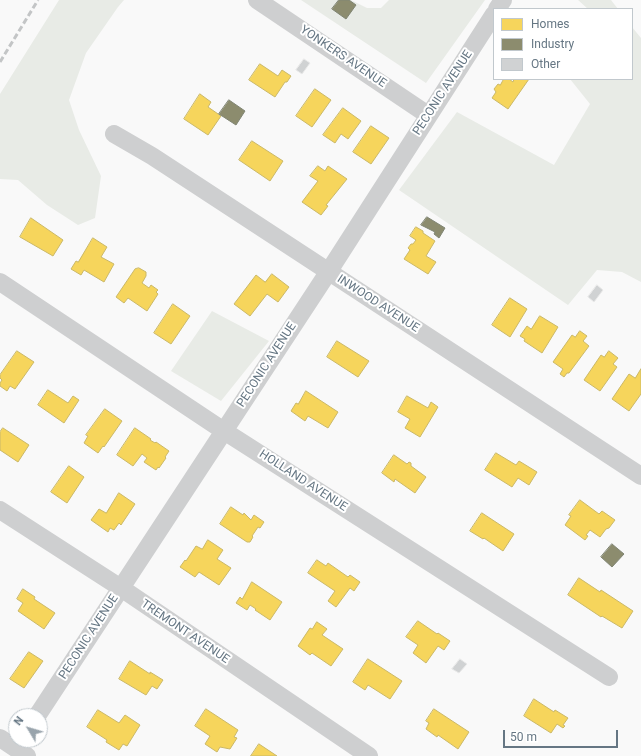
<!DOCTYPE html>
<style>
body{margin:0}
#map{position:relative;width:641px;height:756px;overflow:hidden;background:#f9f9f9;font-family:Roboto,sans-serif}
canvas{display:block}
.legend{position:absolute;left:493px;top:8px;width:140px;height:72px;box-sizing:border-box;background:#fff;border:1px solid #c1c8cd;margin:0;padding:5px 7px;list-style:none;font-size:12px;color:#657683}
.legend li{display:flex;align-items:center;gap:8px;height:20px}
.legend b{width:20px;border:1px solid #c1c8cd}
.north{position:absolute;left:8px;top:708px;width:40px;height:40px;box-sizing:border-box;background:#fff;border:1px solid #c1c8cd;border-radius:50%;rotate:308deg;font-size:11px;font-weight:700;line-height:16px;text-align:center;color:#657683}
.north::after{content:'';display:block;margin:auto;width:14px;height:18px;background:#99a4ac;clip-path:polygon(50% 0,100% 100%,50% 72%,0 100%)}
.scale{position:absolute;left:503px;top:730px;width:115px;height:18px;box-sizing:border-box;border:2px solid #657683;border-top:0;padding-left:5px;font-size:12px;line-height:14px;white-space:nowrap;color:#657683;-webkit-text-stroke:3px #fff;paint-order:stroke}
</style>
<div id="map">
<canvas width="641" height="756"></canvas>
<ul class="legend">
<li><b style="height:11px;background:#f6d55c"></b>Homes</li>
<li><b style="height:11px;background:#8c8c6e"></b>Industry</li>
<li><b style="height:11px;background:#d0d2d3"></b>Other</li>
</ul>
<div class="north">N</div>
<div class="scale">50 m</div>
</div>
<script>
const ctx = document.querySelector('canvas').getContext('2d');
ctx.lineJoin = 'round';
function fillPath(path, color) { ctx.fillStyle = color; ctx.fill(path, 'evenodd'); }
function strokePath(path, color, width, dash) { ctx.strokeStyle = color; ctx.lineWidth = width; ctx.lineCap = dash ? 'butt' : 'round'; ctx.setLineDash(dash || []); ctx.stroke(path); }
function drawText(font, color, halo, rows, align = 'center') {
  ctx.font = font + ' Roboto,sans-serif'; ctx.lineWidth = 4; ctx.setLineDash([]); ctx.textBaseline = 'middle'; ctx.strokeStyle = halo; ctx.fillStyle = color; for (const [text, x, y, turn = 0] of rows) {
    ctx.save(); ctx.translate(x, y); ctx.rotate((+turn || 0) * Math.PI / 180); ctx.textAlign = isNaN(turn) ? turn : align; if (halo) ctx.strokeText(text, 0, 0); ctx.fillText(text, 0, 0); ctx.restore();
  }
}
fillPath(new Path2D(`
 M59 0H124L118 7 86 53 69 100 79 130 101 176 95 218 78 225 47 205 18 180 0 179V94Z
 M301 0H351L367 8H381L389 0H485L426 83Z
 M578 0H611L618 9H588Z
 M632 27 641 38V282L622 272 597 270 568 305 399 190 457 112 554 165 590 104 570 79H632Z
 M212 311 269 341 221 401 171 371Z`), '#e8ebe6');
const homes = new Path2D(`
 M260 64 278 76 282 70 291 76 287 82H285L275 97 249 80Z
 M504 79H509L513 82 514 79H529L508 109 492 98 496 92 494 89 498 84 500 85Z
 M315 89 331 100 312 127 296 116Z
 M200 94 211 102 208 107 221 116 208 135 184 119Z
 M343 108 361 121 348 139 341 134 335 143 323 135Z
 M371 126 389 138 371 164 353 152Z
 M252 141 283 161 270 181 239 160Z
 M318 166 325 171 328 166 347 179 326 205 328 206 321 215 302 202 318 181 310 176Z
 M31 218 63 240 53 256 20 237Z
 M416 227 423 231V233L435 241 426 256 436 262 428 274 404 259 410 250 408 248 411 244H413L416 240 410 236Z
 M93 238 107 247 101 257 114 264 104 282 84 270 81 275 71 269 76 261 78 262Z
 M139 268 146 272V276L142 283 149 288 151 285 158 290 156 292 158 294 147 311 128 298 124 303 116 297 135 269Z
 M272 274 289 287 278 302 267 294 250 316 234 304 256 275 265 282Z
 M510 298 527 309 510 337 492 325Z
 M173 304 190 316 171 344 154 333Z
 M540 316 558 327 542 353 524 341 525 339 520 336 527 326 531 329Z
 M580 331 587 336 583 341 589 346 569 373H567L564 377 560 374 563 369 553 362 572 335 575 337Z
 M337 341 369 361 358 377 327 357Z
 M17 351 34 362 15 389 10 386 7 391 0 386V383L2 380 0 378V375Z
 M609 351 618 358 613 364 617 367 600 391 584 380 601 355 604 357Z
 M641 369V394L629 411 612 399 629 374 635 378Z
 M48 390 68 403 73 396 79 400 64 423 38 405Z
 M306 391 338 412 328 428 308 416 305 421 291 411 296 403 298 404Z
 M407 396 428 408 431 402 438 407 420 437 405 428 410 419 398 412Z
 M105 409 122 421 104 447 103 446 98 453 84 443 88 436 86 435Z
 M3 428 29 445 18 462 0 450V432Z
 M135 428 151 439 150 440 155 443 156 442 169 451 165 457 166 458 159 468 158 467 156 470 144 462 147 458 142 454 133 466 117 455Z
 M496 453 516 465 519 461 537 472 529 485 518 478 512 487 485 470Z
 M394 455 407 464 409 462 411 463V466L426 477 415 493 395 479 394 482 382 473Z
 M69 466 84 477 67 503 51 492Z
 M119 493 135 504 121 525 119 523 114 530 110 528 108 532 91 520 99 509 106 513Z
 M580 500 599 514 602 511 615 520 609 528 606 529 600 537 590 530 586 535 588 536 585 540 565 525 571 516 569 515Z
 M231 507 243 515 244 513 251 520 254 515 264 522 260 528 258 527 252 536 253 537 250 542H247L220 524Z
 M482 513 514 534 503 551 484 538 483 539 470 531Z
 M208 540 223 550 217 559 231 568 219 585 199 572 195 577 180 567 185 560 186 561 196 546 202 549Z
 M317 560 326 566 328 563 348 577 350 575 360 582 354 591 350 588 336 607 328 601 335 591 308 573Z
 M579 578 600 592 601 590 633 611 622 628 602 616 601 617 568 595Z
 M252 582 282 602 270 620 255 610 256 609 250 605 247 610 236 603 240 597 242 599Z
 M23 589 35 597 34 599 55 613 44 629 18 611 23 603 17 599Z
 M418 621 437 634 438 633 450 641 444 650 438 646 426 663 413 653 418 645 406 637Z
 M317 622 327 629 322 635 343 649 331 666 312 653 310 655 298 646 310 628 312 629Z
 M29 652 43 661 24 688 10 679Z
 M368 659 402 681 390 699 368 685 365 690 353 682Z
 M130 661 150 674V672L163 680 157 689 152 686 146 695 119 679Z
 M534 699 554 712 555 710 568 718 563 725 565 726 563 728 557 724 551 733 524 716Z
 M206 709 238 730 234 737 237 738 230 749 220 747 217 752 205 744 210 736 195 726Z
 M434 709 469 732 458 749 438 735 437 737 426 729 429 723 426 721Z
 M98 710 119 723 125 715 140 725 127 746 123 744 119 750 106 742 107 740 87 727Z
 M259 744 277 756H251Z`);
fillPath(homes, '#f6d55c');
strokePath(homes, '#cab868', 1);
const industry = new Path2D(`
 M339 0H349L356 5 346 19 332 9Z
 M229 100 245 111 236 125 219 114Z
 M427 217 445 228 439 238 434 234 435 232 421 225Z
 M612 544 624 554 612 567 601 557Z`);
fillPath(industry, '#8c8c6e');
strokePath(industry, '#808574', 1);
const building = new Path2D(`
 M304 59 310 63 302 74 296 70Z
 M597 285 603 290 594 302 588 297Z
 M460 659 467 664 459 673 452 669Z`);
fillPath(building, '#d0d2d3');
strokePath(building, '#e8e8e8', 1);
strokePath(new Path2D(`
 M257 0 428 115
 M497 9 503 0
 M114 134 152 156 641 476
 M0 282 224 431 609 677
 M0 510 121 588 369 756
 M37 716 329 271 494 14
 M0 738 27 756`), '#cecfd0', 18);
strokePath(new Path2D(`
 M0 62 38 0`), '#c3c5c6', 3, [6, 3]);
drawText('12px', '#657683', '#fff', [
 ["YONKERS AVENUE",343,57,34],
 ["PECONIC AVENUE",443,93,-57],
 ["INWOOD AVENUE",378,304,33],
 ["PECONIC AVENUE",267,365,-57],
 ["HOLLAND AVENUE",303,481,33],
 ["TREMONT AVENUE",185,632,34],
 ["PECONIC AVENUE",89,637,-57]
]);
</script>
